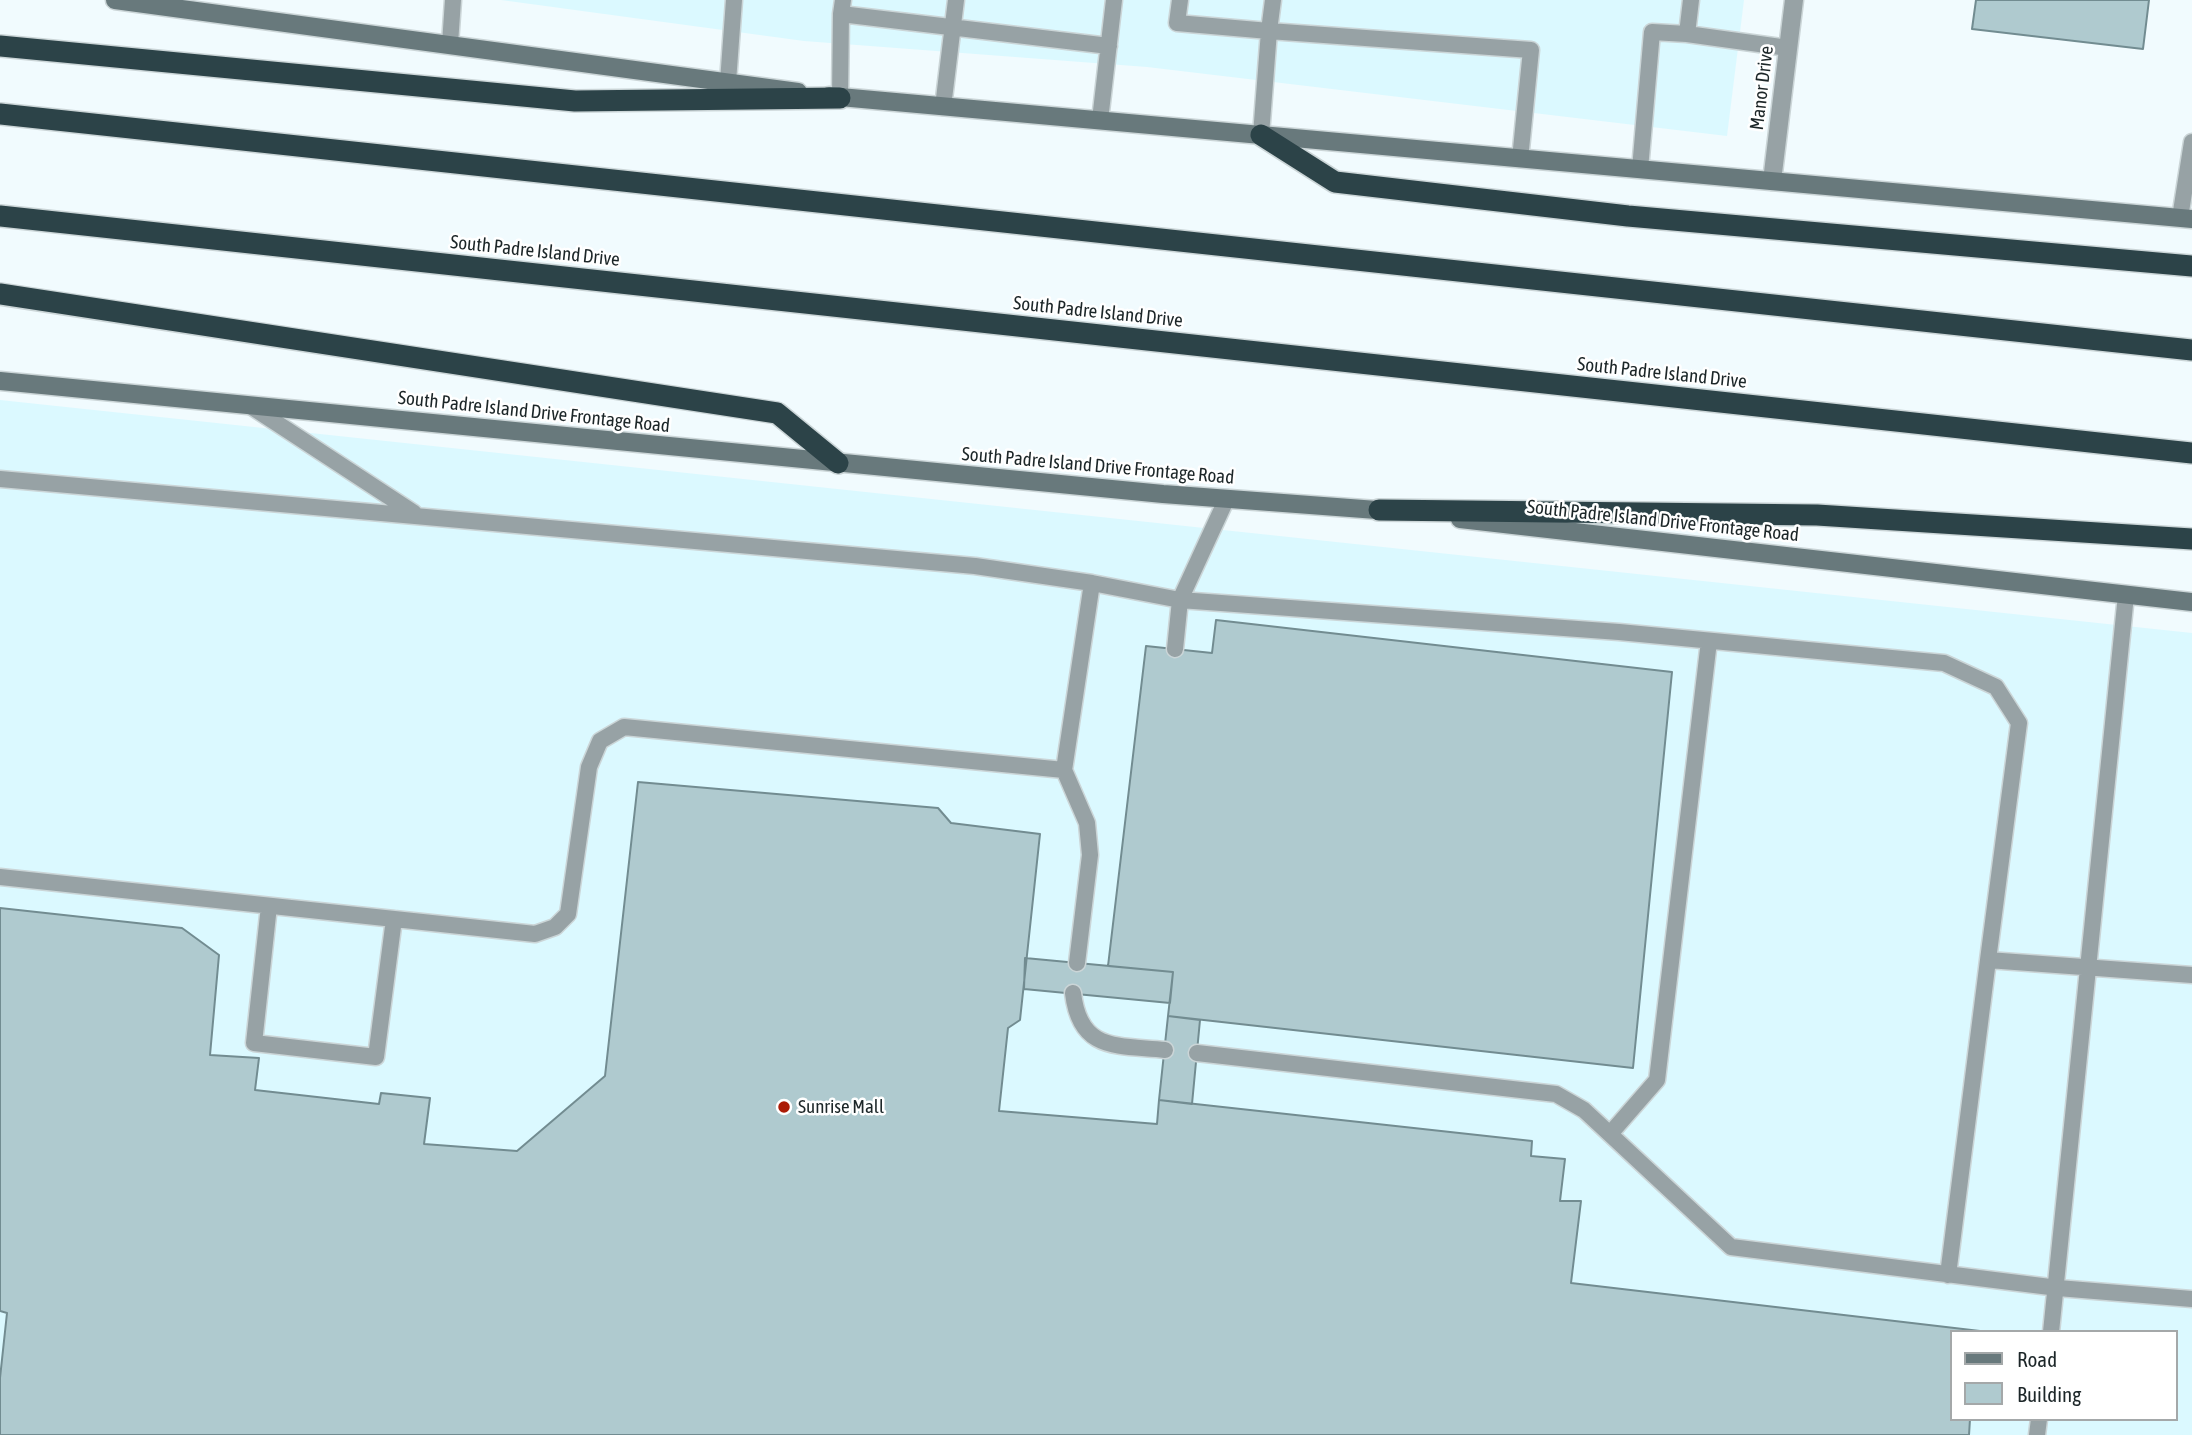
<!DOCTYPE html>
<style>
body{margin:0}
#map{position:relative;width:2192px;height:1435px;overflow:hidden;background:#f1fbfe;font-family:"Asap Condensed",sans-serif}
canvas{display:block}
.legend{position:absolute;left:1950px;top:1330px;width:228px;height:91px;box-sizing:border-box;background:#fff;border:2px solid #a4a8a9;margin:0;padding:9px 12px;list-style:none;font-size:21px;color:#1c2628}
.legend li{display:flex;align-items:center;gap:14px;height:35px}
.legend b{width:35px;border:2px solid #a4a8a9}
</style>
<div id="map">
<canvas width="2192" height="1435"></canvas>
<ul class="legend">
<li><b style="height:9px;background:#68797c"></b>Road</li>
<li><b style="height:19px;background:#afcacf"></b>Building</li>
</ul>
</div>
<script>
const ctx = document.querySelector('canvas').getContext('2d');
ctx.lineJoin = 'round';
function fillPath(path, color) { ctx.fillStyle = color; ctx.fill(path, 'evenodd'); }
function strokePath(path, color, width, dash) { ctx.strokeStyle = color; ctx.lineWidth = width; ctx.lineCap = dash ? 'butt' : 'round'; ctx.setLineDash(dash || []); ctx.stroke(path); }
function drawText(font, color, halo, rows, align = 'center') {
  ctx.font = font + ' "Asap Condensed",sans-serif'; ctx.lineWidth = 5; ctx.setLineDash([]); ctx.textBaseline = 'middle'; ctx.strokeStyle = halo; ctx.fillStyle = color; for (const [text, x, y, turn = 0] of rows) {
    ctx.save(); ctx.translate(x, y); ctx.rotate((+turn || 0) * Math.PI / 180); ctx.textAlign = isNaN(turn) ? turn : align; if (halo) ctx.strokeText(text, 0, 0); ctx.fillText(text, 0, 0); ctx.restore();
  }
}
fillPath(new Path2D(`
 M501 0H1744L1727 136 1147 67 804 41Z
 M0 400 2192 633V1435H0ZM1952 1332H2176V1419H1952Z`), '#dbf9ff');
const building = new Path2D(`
 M1976 0H2149L2143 49 1972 29Z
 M1216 620 1672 672 1633 1068 1168 1016 1173 972 1108 966 1146 646 1212 653Z
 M638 782 938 808 951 823 1040 834 1020 1020 1008 1028 999 1111 1157 1124 1159 1100 1532 1141 1531 1156 1565 1159 1560 1201H1581L1571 1283 1980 1331 1952 1332V1419H1970L1969 1435H0V1378L7 1313 0 1311V908L182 928 219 955 210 1055 259 1058 255 1090 379 1104 381 1093 430 1098 424 1144 517 1151 605 1076Z
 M1025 958 1173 972 1170 1003 1024 989Z
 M1168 1016 1200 1020 1192 1104 1159 1100Z`);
fillPath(building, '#afcacf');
strokePath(building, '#728c91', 2);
const service = new Path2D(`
 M843 0 841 14 1109 46
 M1180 0 1177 23 1269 31 1273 0
 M1691 0 1687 34 1788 48
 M450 44 453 0
 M728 82 734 0
 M840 98 841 14
 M943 107 956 0
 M1100 120 1114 0
 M1261 135 1269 31 1531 50 1520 159
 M1640 169 1652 32 1687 34
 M2180 218 2192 142
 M249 405 414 513
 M0 479 975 566 1092 583 1064 770 1087 823 1090 855 1077 963
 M1092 583 1180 600 1619 632 1944 663 1996 687 2019 723 1988 960 2192 975
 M1175 649 1180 600 1227 498
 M0 877 535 934 555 927 568 914 589 767 600 741 624 727 1064 770
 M269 906 254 1043 376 1057 394 919
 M1073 993C1080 1052 1117 1045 1165 1050
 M1197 1053 1556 1094 1584 1110 1731 1247 2058 1288 2192 1299
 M1610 1134 1657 1080 1709 641
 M1948 1275 1988 960
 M2051 1332 2126 595
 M2037 1435 2039 1419`);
const minor = new Path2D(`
 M1772 181 1794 0`);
const secondary = new Path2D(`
 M115 0 798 92
 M829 96 2192 219
 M0 381 1163 494 1390 511
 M1460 519 2192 602`);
const motorway = new Path2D(`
 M0 46 575 101 840 98
 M0 114 2192 350
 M1261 135 1335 182 1628 216 2192 266
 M0 216 2192 453
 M0 294 777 413 838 463
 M1379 510 1817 515 2192 539`);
strokePath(service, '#cbd5d7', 19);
strokePath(minor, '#cbd5d7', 21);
strokePath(secondary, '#cbd5d7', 21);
strokePath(motorway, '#cbd5d7', 24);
strokePath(service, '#97a2a5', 16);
strokePath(minor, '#97a2a5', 18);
strokePath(secondary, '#68797c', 18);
strokePath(motorway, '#2c4348', 21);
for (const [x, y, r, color] of [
 [784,1107,7,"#ab1b06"]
]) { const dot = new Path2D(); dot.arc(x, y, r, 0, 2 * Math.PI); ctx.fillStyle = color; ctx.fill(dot); strokePath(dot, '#fff', 2.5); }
drawText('19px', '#1c2628', '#fff', [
 ["Manor Drive",1762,88,-83],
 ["South Padre Island Drive",535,251,6],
 ["South Padre Island Drive",1098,312,6],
 ["South Padre Island Drive",1662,373,6],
 ["South Padre Island Drive Frontage Road",534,412,6],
 ["South Padre Island Drive Frontage Road",1098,466,5],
 ["South Padre Island Drive Frontage Road",1663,521,6]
]);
drawText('19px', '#1c2628', '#fff', [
 ["Sunrise Mall",798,1107]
], 'left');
</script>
